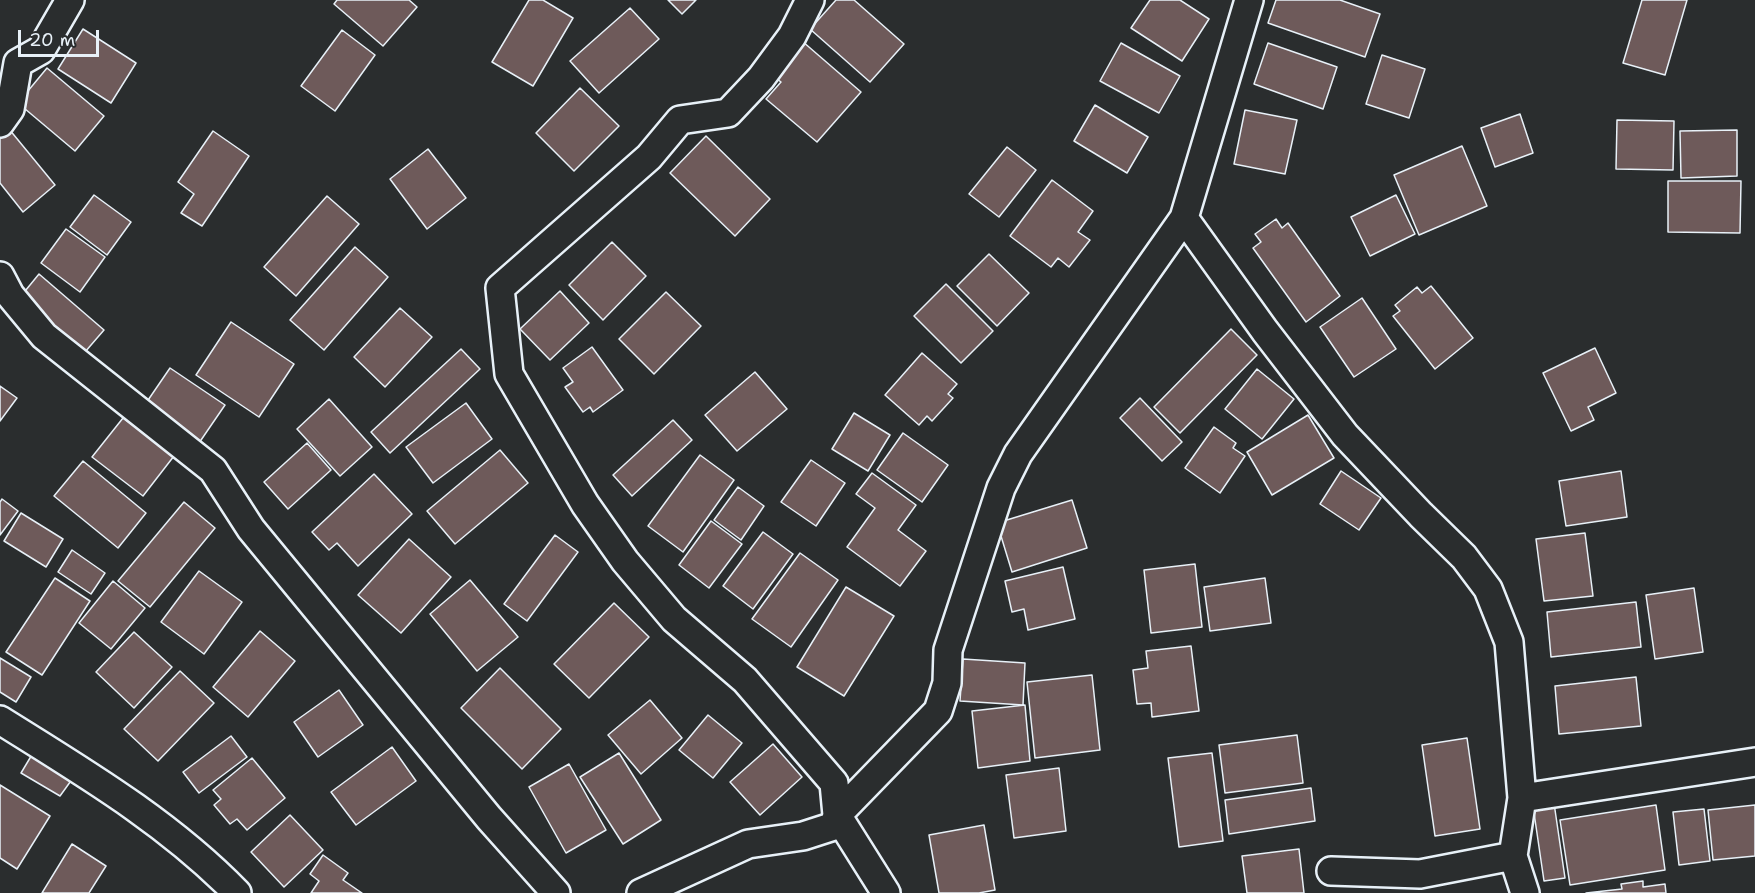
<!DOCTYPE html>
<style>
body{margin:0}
#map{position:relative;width:1755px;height:893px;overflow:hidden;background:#2a2d2e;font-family:"Shantell Sans",sans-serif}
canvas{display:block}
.scale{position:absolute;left:18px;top:30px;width:81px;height:27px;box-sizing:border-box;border:3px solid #e8f1f8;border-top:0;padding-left:8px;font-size:18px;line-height:21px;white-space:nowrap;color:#e8f1f8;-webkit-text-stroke:4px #2a2d2e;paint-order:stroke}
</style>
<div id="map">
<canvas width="1755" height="893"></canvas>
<div class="scale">20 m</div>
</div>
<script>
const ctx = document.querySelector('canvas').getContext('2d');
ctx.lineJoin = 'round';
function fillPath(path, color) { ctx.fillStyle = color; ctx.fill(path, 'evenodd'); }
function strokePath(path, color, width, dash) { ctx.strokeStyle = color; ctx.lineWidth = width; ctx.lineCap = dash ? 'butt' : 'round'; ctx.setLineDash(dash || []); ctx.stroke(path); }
const building = new Path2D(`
 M337 0H409L417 7 383 46 334 4Z
 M529 0H543L573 18 533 86 492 62Z
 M668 0H696L682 14Z
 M836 0H854L904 44 870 82 810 29Z
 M1150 0H1180L1209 19 1182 61 1131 28Z
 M1276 0H1340L1380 14 1365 57 1268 23Z
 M1642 0H1687L1665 75 1623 63Z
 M630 8 659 39 599 93 570 61Z
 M83 29 136 63 111 103 58 69Z
 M342 30 375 55 335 111 301 86Z
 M802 41 861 92 817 142 766 99 781 82 773 76Z
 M1121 43 1180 76 1159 113 1100 81Z
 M1268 43 1337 67 1323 109 1254 84Z
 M1382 55 1425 69 1409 118 1366 104Z
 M47 68 104 116 75 151 18 103Z
 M580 88 619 126 574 171 536 133Z
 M1095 105 1148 137 1127 173 1074 141Z
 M1245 110 1297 120 1285 174 1234 164Z
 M1520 114 1533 153 1495 167 1481 128Z
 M1617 120 1674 121 1673 170 1616 169Z
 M9 129 55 185 23 212 0 183V137Z
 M1737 130V176L1681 178 1680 131Z
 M213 131 249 156 202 226 181 213 194 194 178 182Z
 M706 136 770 199 735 236 670 173Z
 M1462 146 1487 206 1419 235 1394 175Z
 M1007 147 1036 170 999 217 969 194Z
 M428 149 466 198 427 229 390 179Z
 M1052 180 1093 211 1078 232 1090 240 1069 267 1058 258 1051 267 1010 236Z
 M1668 181H1741L1740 233 1668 232Z
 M94 195 131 222 107 255 70 227Z
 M1396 195 1415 234 1370 256 1351 217Z
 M327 196 359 224 296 296 264 267Z
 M1276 219 1282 228 1288 223 1340 296 1306 322 1253 248 1261 242 1255 234Z
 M66 229 105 257 80 292 41 263Z
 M612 242 646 276 603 320 569 285Z
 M355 247 388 277 324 350 290 320Z
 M989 254 1029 293 997 326 957 286Z
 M39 274 104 330 85 352 21 296Z
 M946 284 993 331 961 363 914 316Z
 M1431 286 1473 338 1435 369 1393 316 1400 311 1395 305 1417 287 1422 293Z
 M560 291 589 323 550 360 520 329Z
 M666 292 701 326 654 374 619 339Z
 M1362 298 1396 349 1354 377 1320 327Z
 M400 308 432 337 385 387 354 357Z
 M231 322 294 364 259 417 196 375Z
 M1231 329 1257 355 1180 433 1154 407Z
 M592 347 623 390 593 412 590 407 583 412 565 387 573 382 563 368Z
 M1595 348 1616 393 1588 407 1594 420 1571 431 1543 373Z
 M461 349 480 369 390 453 371 432Z
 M922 353 957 384 948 394 953 398 932 421 927 416 919 425 885 395Z
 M170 368 225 405 199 443 144 406Z
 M1257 369 1294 399 1262 439 1225 409Z
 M755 372 787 409 737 451 705 415Z
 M0 386 17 398 0 421Z
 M1140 398 1182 442 1162 461 1120 418Z
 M329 399 372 447 340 476 297 429Z
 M466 403 492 439 433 483 406 447Z
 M854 413 890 435 868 471 832 449Z
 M1308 415 1334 458 1272 495 1247 452Z
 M123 418 174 456 143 496 92 457Z
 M673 420 692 440 632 496 613 475Z
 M1214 427 1236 443 1233 448 1245 456 1220 493 1185 468Z
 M903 433 948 465 922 502 877 470Z
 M307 443 331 470 288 509 264 482Z
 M500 450 528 483 455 544 427 511Z
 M700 455 734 480 683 552 648 526Z
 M811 460 845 483 816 526 781 502Z
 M83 461 146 513 118 548 54 496Z
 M1341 471 1381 498 1359 530 1320 504Z
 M1621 471 1627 517 1566 526 1559 481Z
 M872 473 916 505 898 530 926 551 900 586 847 547 875 508 856 494Z
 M374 474 412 514 358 566 337 543 329 550 312 532Z
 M738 487 764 506 741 540 714 520Z
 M2 499 18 511 0 535V502Z
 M1072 500 1087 548 1012 572 997 523Z
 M184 502 215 528 150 607 118 581Z
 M21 513 63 539 46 567 4 541Z
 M711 521 742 544 709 588 679 565Z
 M763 532 793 554 753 609 723 586Z
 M1585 533 1593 596 1544 601 1536 539Z
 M555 535 578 552 527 621 504 604Z
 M409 539 451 577 401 633 358 595Z
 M72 550 105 573 91 594 58 572Z
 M800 553 838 580 791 647 752 619Z
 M1195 564 1202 627 1151 633 1144 570Z
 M1063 567 1075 619 1028 630 1024 609 1012 612 1005 581Z
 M199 571 242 602 204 654 161 622Z
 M55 578 90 601 42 675 6 652Z
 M1265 578 1271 623 1210 631 1204 587Z
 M470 580 518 637 477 671 430 614Z
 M113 581 145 608 111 649 79 623Z
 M846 587 894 616 844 696 797 667Z
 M1694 588 1703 652 1655 659 1646 595Z
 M1636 602 1641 647 1551 657 1547 612Z
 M614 603 649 637 589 698 554 664Z
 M260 631 295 661 248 717 213 687Z
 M134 632 172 667 134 708 96 672Z
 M1191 646 1199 711 1152 717 1151 703 1137 704 1133 670 1148 668 1146 651Z
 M0 658 31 677 16 702 0 692Z
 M963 659 1025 663 1023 705 960 701Z
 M500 668 561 729 522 769 461 708Z
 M180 671 214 703 158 761 124 729Z
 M1092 675 1100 750 1035 758 1027 682Z
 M1636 677 1641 726 1559 734 1555 686Z
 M339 690 363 725 318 757 294 722Z
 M650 700 682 738 641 774 608 735Z
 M1025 705 1030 761 978 768 972 711Z
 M708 715 742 743 713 778 679 750Z
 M1297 735 1303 783 1225 793 1219 745Z
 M231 736 247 757 199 793 183 772Z
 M1467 738 1480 829 1435 836 1422 745Z
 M773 744 802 777 760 815 730 782Z
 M392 747 416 781 356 825 331 792Z
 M33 753 73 778 60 796 21 773Z
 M619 753 661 820 623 844 580 777Z
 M1212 753 1223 841 1179 847 1168 758Z
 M252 758 285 798 247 830 237 819 230 824 214 805 221 799 213 790Z
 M569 764 606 830 566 853 529 787Z
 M1059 768 1066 831 1014 838 1006 775Z
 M0 785 50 816 17 869 0 858Z
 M1311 788 1315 821 1229 834 1225 800Z
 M1554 803 1565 878 1544 881 1533 806Z
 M1656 805 1665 870 1570 885 1560 820Z
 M1755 805V856L1713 860 1708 810Z
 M1704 809 1710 861 1679 865 1673 812Z
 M290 815 323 850 284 887 251 852Z
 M984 825 995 890 979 893H939L929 835Z
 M72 844 106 866 89 893H42Z
 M1299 849 1304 893H1247L1242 856Z
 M323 855 348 873 343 880 362 893H311L319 881 310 874Z
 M1643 881V887L1665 884 1666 893H1586L1622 889 1621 884Z`);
fillPath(building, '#6e5a5a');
strokePath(building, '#e8f1f8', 1.5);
const minor = new Path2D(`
 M0 123 10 109 18 63 41 50 70 0
 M1184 218 1265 331 1345 435 1421 515 1464 557 1488 589 1509 642 1522 798 1513 856 1525 893
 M0 276 10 295 44 336 213 470 251 529 489 818 556 893
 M0 720C83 772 168 822 237 893
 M1522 798 1755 762
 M837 815 938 711 947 683 948 650 1001 488 1018 454 1184 218 1249 0
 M837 815 886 893
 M1331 871 1420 874 1513 856
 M641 893 748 844 803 836 834 826 837 815 834 783 745 680 674 619 625 561 585 504 509 374 500 288 649 157 680 120 728 113 761 78 792 36 810 0`);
strokePath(minor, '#e8f1f8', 32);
strokePath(minor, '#2a2d2e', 27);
</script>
